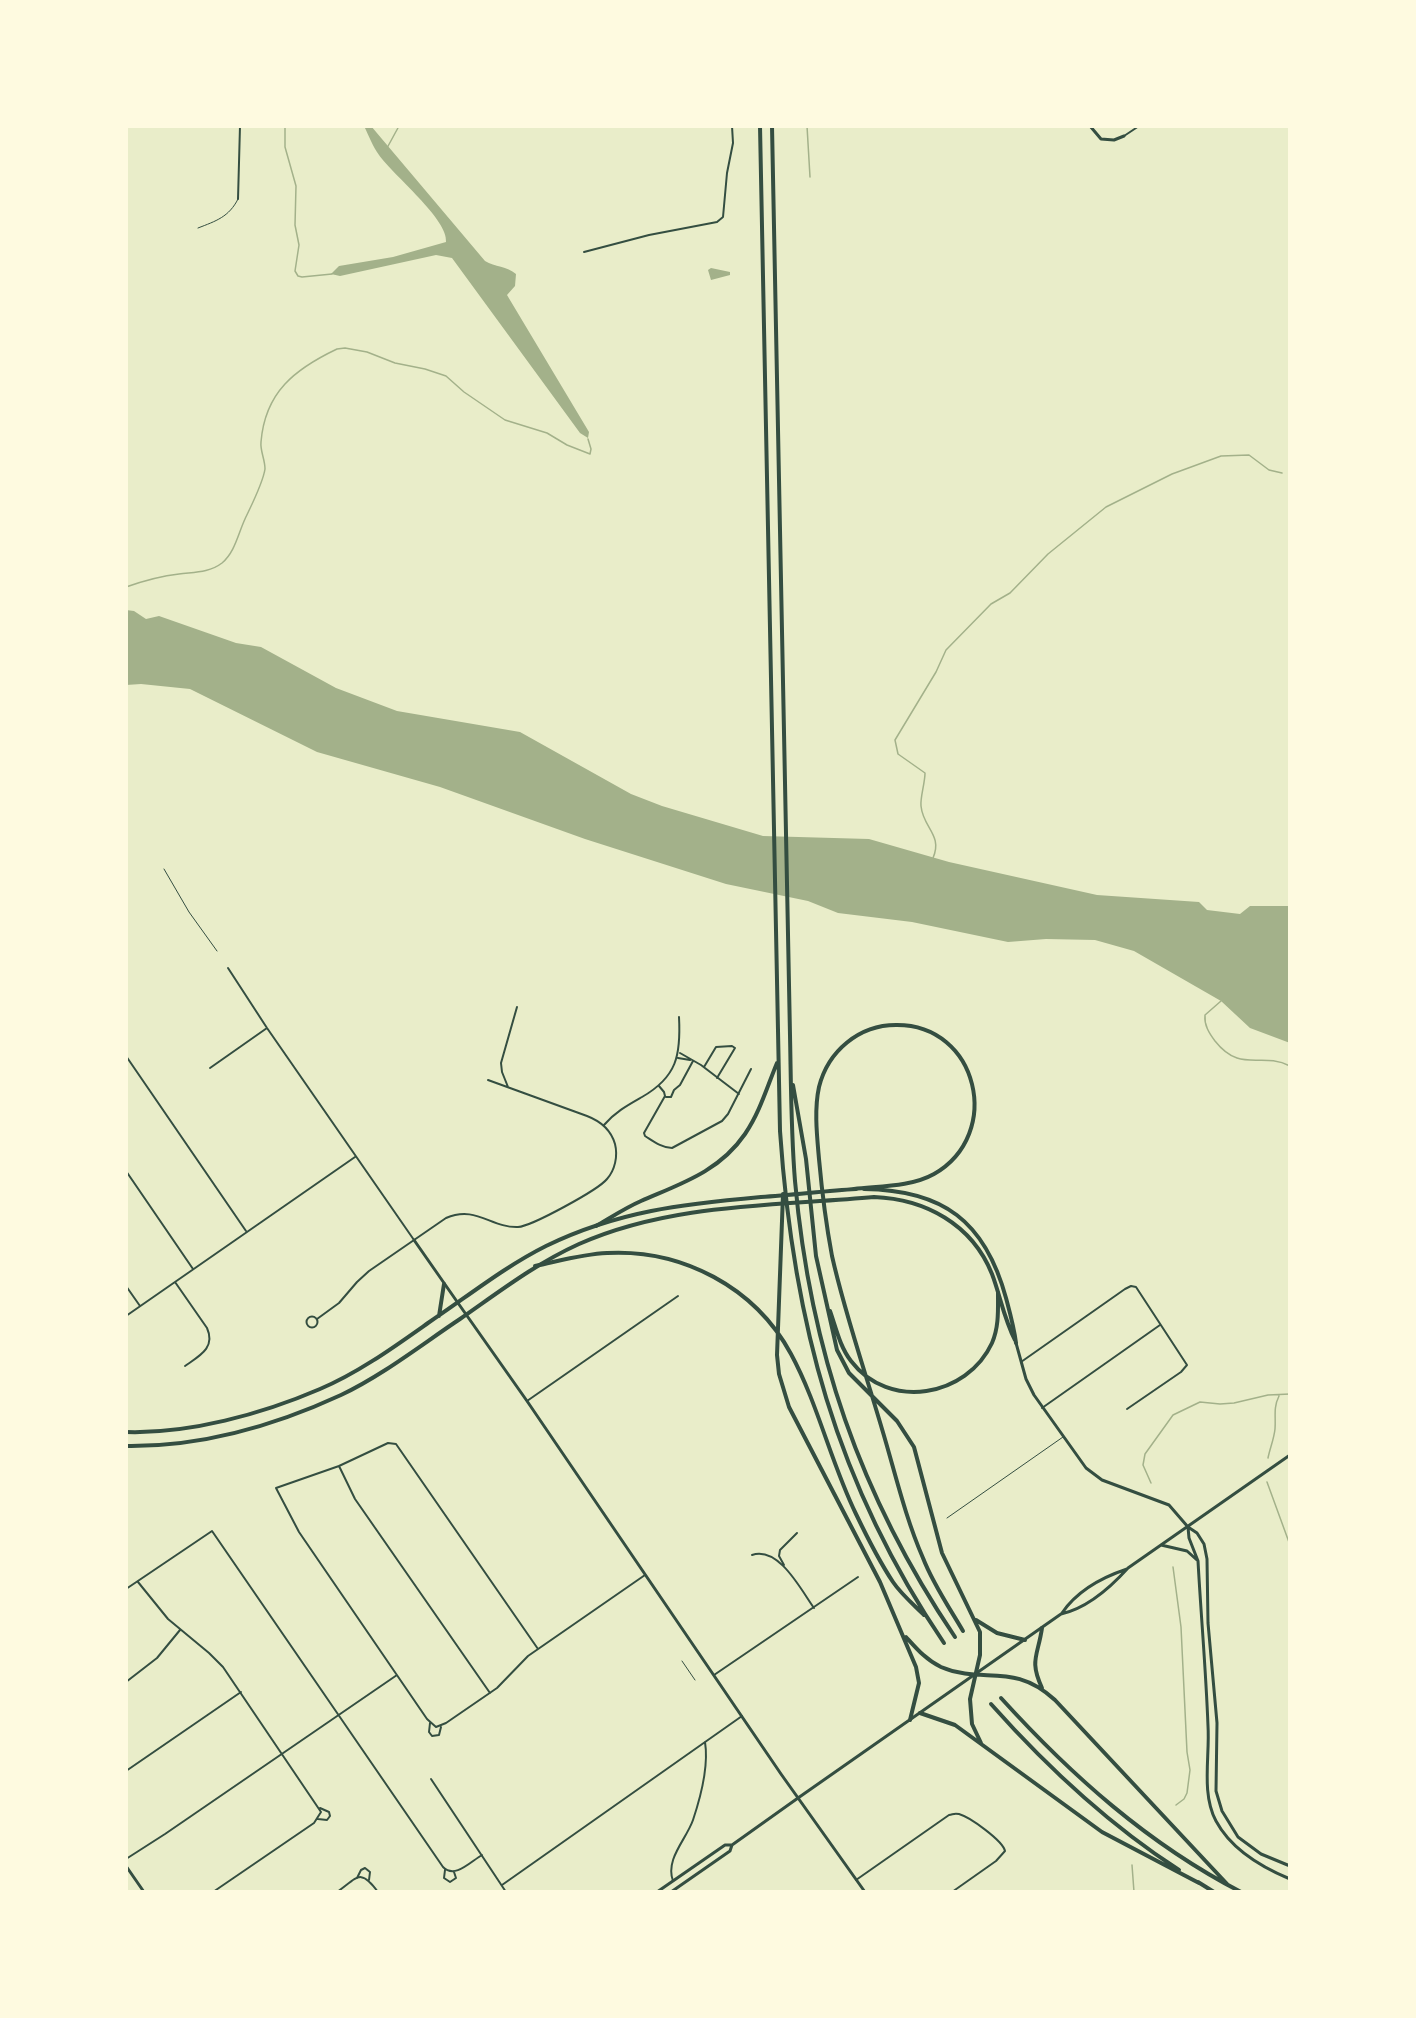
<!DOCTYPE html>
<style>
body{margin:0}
#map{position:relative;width:1416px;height:2018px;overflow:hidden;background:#e9edc9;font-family:Cabin,sans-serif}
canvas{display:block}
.frame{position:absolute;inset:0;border:128px solid #fefae0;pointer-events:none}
</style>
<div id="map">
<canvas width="1416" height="2018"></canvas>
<div class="frame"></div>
</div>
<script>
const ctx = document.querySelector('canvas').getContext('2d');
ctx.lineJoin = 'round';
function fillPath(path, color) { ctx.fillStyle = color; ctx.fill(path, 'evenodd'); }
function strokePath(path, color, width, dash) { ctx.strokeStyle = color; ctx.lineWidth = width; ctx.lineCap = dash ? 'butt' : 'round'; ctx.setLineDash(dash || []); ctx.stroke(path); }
fillPath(new Path2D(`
 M364 126H371L485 261C495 267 507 266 516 274L515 286 507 295 589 432 588 438 580 433 452 258 436 255 340 276 331 274 339 266 393 257 446 242C449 220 393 175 379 155 373 147 369 136 364 126Z
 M711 268 730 272V275L711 280 708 270Z
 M126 610 134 611 146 619 159 616 236 643 261 647 336 688 397 711 520 732 631 794 662 806 763 836 869 839 949 862 1097 895 1199 902 1207 910 1240 914 1250 906H1290V1043L1250 1028 1221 1001 1134 951 1095 940 1046 939 1008 942 912 922 838 913 808 901 726 884 585 839 440 787 317 752 190 689 141 684 126 685Z`), '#a3b18a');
strokePath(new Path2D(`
 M285 126V147L296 186 295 225 299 245 295 271 298 276 302 277 332 274
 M807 126 810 177
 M387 148 399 126
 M126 587C143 581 161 576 179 574 194 572 209 573 222 563 235 552 238 534 245 519 251 506 263 483 265 469 265 459 260 451 261 442 265 392 295 369 337 349L345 348 367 352 395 363 425 369 446 376 464 392 505 420 547 433 567 445 590 454 591 449 588 439
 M933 858C943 835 923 828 921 806 920 798 925 783 925 773L898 754 895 740 936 672 946 650 991 604 1010 593 1048 554 1106 507 1172 474 1221 456 1249 455 1269 470 1282 473
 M1221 1001 1205 1015C1204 1025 1209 1033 1215 1041 1241 1074 1261 1051 1290 1066
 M1268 1458C1270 1448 1274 1439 1275 1429 1276 1417 1273 1408 1279 1396
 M1267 1482 1290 1545
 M1151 1483 1143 1465 1145 1454 1173 1415 1200 1402 1220 1404 1234 1403 1268 1395 1290 1394
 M1173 1567 1181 1627 1187 1752 1190 1770 1187 1793 1184 1799 1176 1805
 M1132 1865 1134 1892`), '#a3b18a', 1.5);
strokePath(new Path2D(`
 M198 228C216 221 229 217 238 199
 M164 869 189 912 217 951
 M947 1518 1063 1437
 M682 1661 695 1680`), '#344e41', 1);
strokePath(new Path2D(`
 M1124 136 1139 126
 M238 199 240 126
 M584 252 649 235 717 222 723 217 727 173 733 143 732 126
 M228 968 267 1028 414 1240
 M680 1053 701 1065 739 1094
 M126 1056 246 1231
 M678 1058 690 1060
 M704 1067 716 1047 732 1046 735 1048 717 1078
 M210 1068 267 1028
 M659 1086 664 1092 665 1096 644 1133 645 1136C653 1141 662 1148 672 1148L722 1121 728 1114 751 1069
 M508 1087 502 1072 501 1063 517 1007
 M666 1097H671L674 1090 680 1085 693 1061
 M604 1125C615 1112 628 1105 642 1097 677 1077 681 1055 679 1017
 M126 1171 193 1269
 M175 1282 207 1328C216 1348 199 1356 185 1366
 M126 1286 140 1306
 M126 1316 355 1157
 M306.5 1322a5.5 5.5 0 1 1 11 0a5.5 5.5 0 1 1-11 0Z
 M317 1319 339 1303 357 1282 369 1271 446 1218C476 1205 491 1228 518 1227 532 1226 598 1190 607 1179 615 1170 618 1156 615 1144 611 1130 600 1121 587 1116L488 1080
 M1021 1362 1125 1289 1131 1286 1136 1287 1187 1365 1181 1372 1127 1409
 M527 1401 678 1296
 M1042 1408 1160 1325
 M339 1466 355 1499 490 1693
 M752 1555C779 1546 801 1590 814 1608
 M784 1565 779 1556 780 1550 797 1533
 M138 1582 168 1619 209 1653 223 1667 321 1812 314 1823 213 1892
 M126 1589 212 1531 443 1867C455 1879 470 1862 482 1855
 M538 1649 396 1444 388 1443 339 1466 276 1488 299 1532 427 1719 436 1727 446 1723 497 1688 528 1656 645 1575
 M714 1675 858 1577
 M126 1682 157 1658 180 1630
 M430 1723 429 1732 432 1736 439 1735 441 1727
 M126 1771 241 1692
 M431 1779 506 1892
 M318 1819 327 1820 330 1816 329 1812 320 1808
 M126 1859 165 1834 397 1675
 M445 1870 444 1878 450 1882 456 1878 454 1872
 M357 1878 361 1870 365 1868 370 1872 369 1880
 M856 1880 949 1815C954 1814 954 1813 959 1814 970 1817 1003 1841 1005 1851L996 1861 952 1892
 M673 1881C665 1859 686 1840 693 1820 701 1796 709 1767 705 1742
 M502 1885 742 1716
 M337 1892C357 1878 360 1867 378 1892`), '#344e41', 2);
strokePath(new Path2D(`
 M1090 126 1101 139 1114 140 1124 136
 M414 1240 458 1303
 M126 1866 144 1892
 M657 1892 725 1845H732
 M671 1892 730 1851 732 1845 798 1798`), '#344e41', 3);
strokePath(new Path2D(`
 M458 1303 527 1401 781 1774 865 1892
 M1016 1343 1026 1379 1034 1395 1086 1468 1102 1480 1169 1505 1188 1527 1197 1533 1204 1544 1207 1559 1208 1623 1217 1723 1216 1791 1222 1811 1238 1837 1261 1854 1290 1866
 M1188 1527 1189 1538 1198 1561C1201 1616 1206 1671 1208 1726 1210 1756 1201 1793 1216 1821 1231 1849 1261 1867 1290 1879
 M1161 1545 1187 1551 1197 1560
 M1062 1613C1077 1591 1103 1577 1127 1569
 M798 1798 1061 1614C1088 1608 1110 1588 1128 1568L1290 1455`), '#344e41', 3);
strokePath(new Path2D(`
 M864 1189C943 1190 985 1221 1006 1298 1010 1313 1014 1327 1016 1343
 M439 1316 444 1284
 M126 1432C189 1434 262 1414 320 1389 358 1373 394 1347 428 1323 467 1297 504 1267 546 1246 618 1211 683 1204 761 1197 793 1195 824 1191 856 1189
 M126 1446C200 1447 274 1426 341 1395 383 1375 421 1345 460 1319 499 1292 535 1264 579 1244 671 1203 775 1206 874 1197 925 1199 972 1224 992 1274 1000 1295 1004 1319 1015 1340`), '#344e41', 4);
strokePath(new Path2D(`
 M760 126 780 1131C793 1321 836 1484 944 1643
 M772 126 790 1035C791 1084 791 1133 795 1181 810 1350 860 1496 955 1637
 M793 1085 806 1159 816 1256 837 1350 849 1373 897 1421 914 1447 942 1553 980 1632V1655L970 1699 972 1724 981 1743
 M854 1189C879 1186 911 1187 934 1174 1004 1134 978 1024 896 1025 859 1025 828 1051 819 1087 814 1110 817 1136 819 1159 822 1192 826 1224 832 1256 845 1314 865 1371 882 1429 895 1472 905 1517 923 1558 933 1584 949 1607 963 1631
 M783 1194 777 1355 779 1374 789 1407 880 1582 916 1667 919 1683 910 1720
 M596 1226C610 1218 625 1208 641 1201 680 1184 719 1172 745 1134 760 1112 767 1087 777 1063
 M535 1266C559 1261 583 1254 607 1253 682 1249 755 1287 791 1354 818 1404 831 1463 856 1514 867 1537 879 1561 893 1582 901 1594 914 1605 924 1615
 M830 1311C836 1328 840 1347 851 1361 889 1411 967 1397 992 1343 999 1327 998 1310 998 1293
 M976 1620 997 1633 1025 1640
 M906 1637C916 1648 926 1660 941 1667 983 1685 1013 1661 1055 1700L1228 1885
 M1042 1688C1029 1660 1038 1656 1042 1628
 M1001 1698C1071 1775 1148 1844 1241 1892
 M991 1704C1047 1767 1108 1824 1179 1870
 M920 1713 955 1725 1102 1832 1199 1883
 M1198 1882 1214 1892`), '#344e41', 4);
</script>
